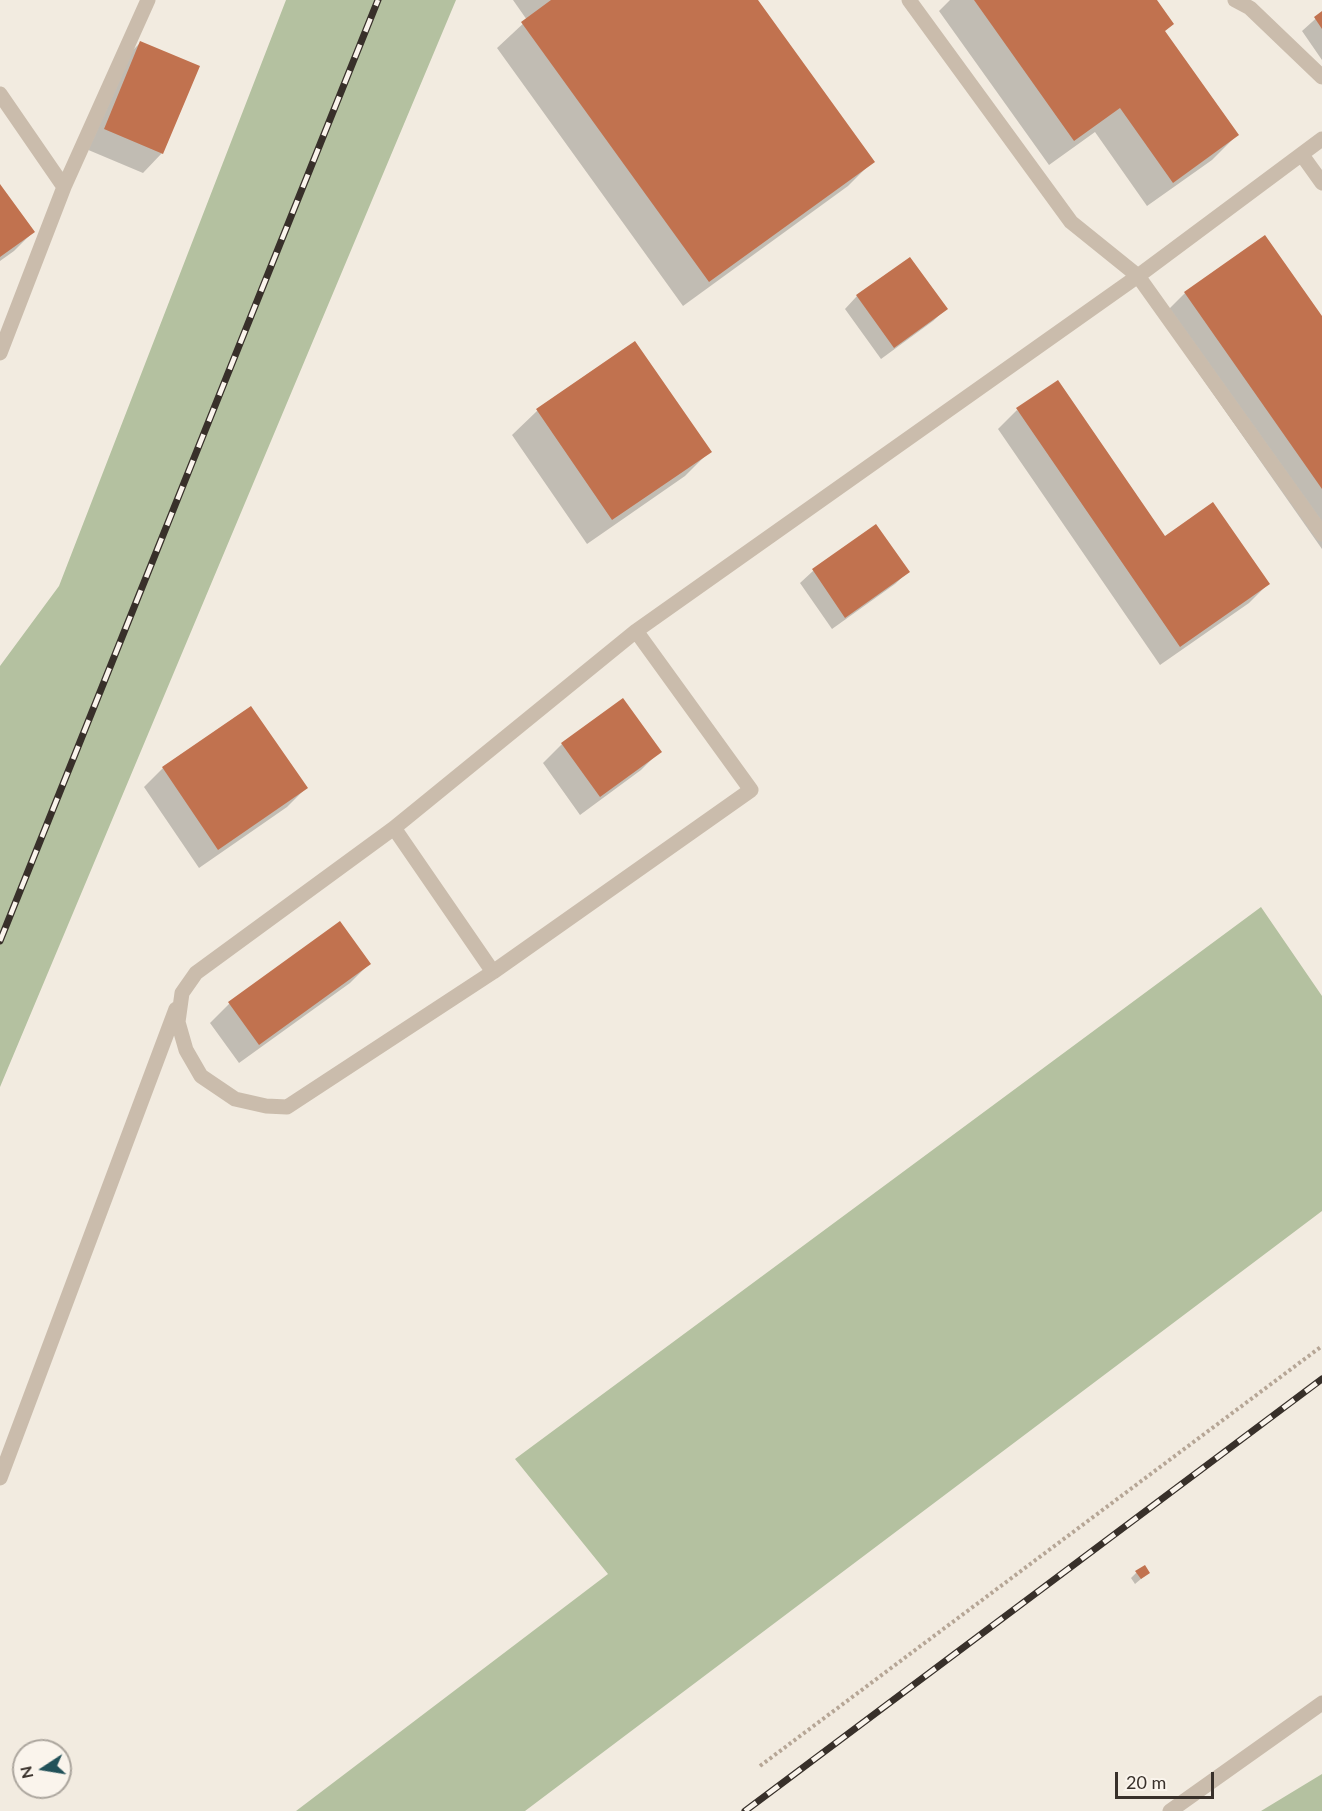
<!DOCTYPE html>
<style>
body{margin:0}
#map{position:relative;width:1322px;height:1811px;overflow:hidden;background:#f2ebe0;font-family:Lato,sans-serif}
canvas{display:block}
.north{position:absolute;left:12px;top:1739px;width:60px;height:60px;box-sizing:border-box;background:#faf4ec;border:2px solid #aca69e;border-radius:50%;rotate:258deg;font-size:16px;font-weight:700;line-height:24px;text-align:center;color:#38302a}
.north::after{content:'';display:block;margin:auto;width:21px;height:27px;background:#215159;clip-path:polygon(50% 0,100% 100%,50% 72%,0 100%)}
.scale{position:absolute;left:1115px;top:1772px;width:99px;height:27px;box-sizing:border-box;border:3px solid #38302a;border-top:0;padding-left:8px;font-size:18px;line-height:21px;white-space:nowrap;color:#38302a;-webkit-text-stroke:4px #faf4ec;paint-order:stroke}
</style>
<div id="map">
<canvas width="1322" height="1811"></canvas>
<div class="north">N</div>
<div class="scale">20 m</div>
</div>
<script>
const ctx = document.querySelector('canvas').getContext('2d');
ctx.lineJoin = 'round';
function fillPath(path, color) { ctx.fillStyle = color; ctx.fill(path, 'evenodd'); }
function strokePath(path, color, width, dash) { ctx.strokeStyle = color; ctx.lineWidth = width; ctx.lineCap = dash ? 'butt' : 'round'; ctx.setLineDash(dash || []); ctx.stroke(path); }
fillPath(new Path2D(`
 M286 0H456L0 1087V666L59 586Z
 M1261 907 1322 996V1211L525 1811H296L608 1574 515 1459Z
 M1322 1774V1811H1261Z`), '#b4c1a0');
fillPath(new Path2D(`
 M513 0H756L873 161 848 186 683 306 497 48 527 20Z
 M950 0H1155L1164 32 1237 135 1212 160 1147 206 1095 132 1049 165 939 11Z
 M1322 13V60L1302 31Z
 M140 43 198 66 162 153 143 173 86 149 121 62Z
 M0 187 33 232 14 251 0 261Z
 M1185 293 1322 319V549L1160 318Z
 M857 296 946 309 933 321 881 359 845 309Z
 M635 343 710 451 685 476 587 544 512 435 537 411Z
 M1017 410 1165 538 1268 584 1249 603 1160 665 998 429Z
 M876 526 908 572 895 584 832 629 800 583 813 571Z
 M562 744 660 751 641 770 580 815 543 763Z
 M163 768 306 788 287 807 199 868 144 787Z
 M340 923 369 964 350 983 239 1063 210 1023 229 1004Z
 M1136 1573H1148L1135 1584 1131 1578Z`), '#0003');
fillPath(new Path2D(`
 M551 0H758L875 162 709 282 521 22Z
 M974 0H1157L1174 24 1165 31 1239 135 1173 183 1120 108 1074 141Z
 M1322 11V29L1314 17Z
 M140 41 200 66 163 154 104 129Z
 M0 184 35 232 0 257Z
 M1265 235 1322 316V489L1184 292Z
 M910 257 948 309 894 348 856 295Z
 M635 341 712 452 612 520 536 409Z
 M1058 380 1165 536 1213 502 1270 584 1180 647 1016 408Z
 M876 524 910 572 845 618 812 569Z
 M623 698 662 752 600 797 561 743Z
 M251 706 308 788 218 850 162 767Z
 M340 921 371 964 259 1045 228 1002Z
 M1145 1565 1150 1573 1141 1579 1135 1571Z`), '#c1724f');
strokePath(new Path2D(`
 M760 1766 1322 1346`), '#b6a696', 4, [3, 3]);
strokePath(new Path2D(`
 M909 0 1071 222 1138 276 1322 139
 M1235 0 1250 8 1322 77
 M0 94 64 187 0 353
 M1302 155 1322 183
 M64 187 148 0
 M636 631 751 790 493 972 287 1107 266 1106 235 1099 201 1076 186 1050 178 1022 182 993 196 973 394 828 636 631 1138 276 1322 534
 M394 828 493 972
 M0 1478 176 1009
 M1170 1811 1322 1703`), '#cabcac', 15);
const rail = new Path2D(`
 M0 941 378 0
 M745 1811 1322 1379`);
strokePath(rail, '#38302a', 7);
strokePath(rail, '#faf4ec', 4.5, [14]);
</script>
